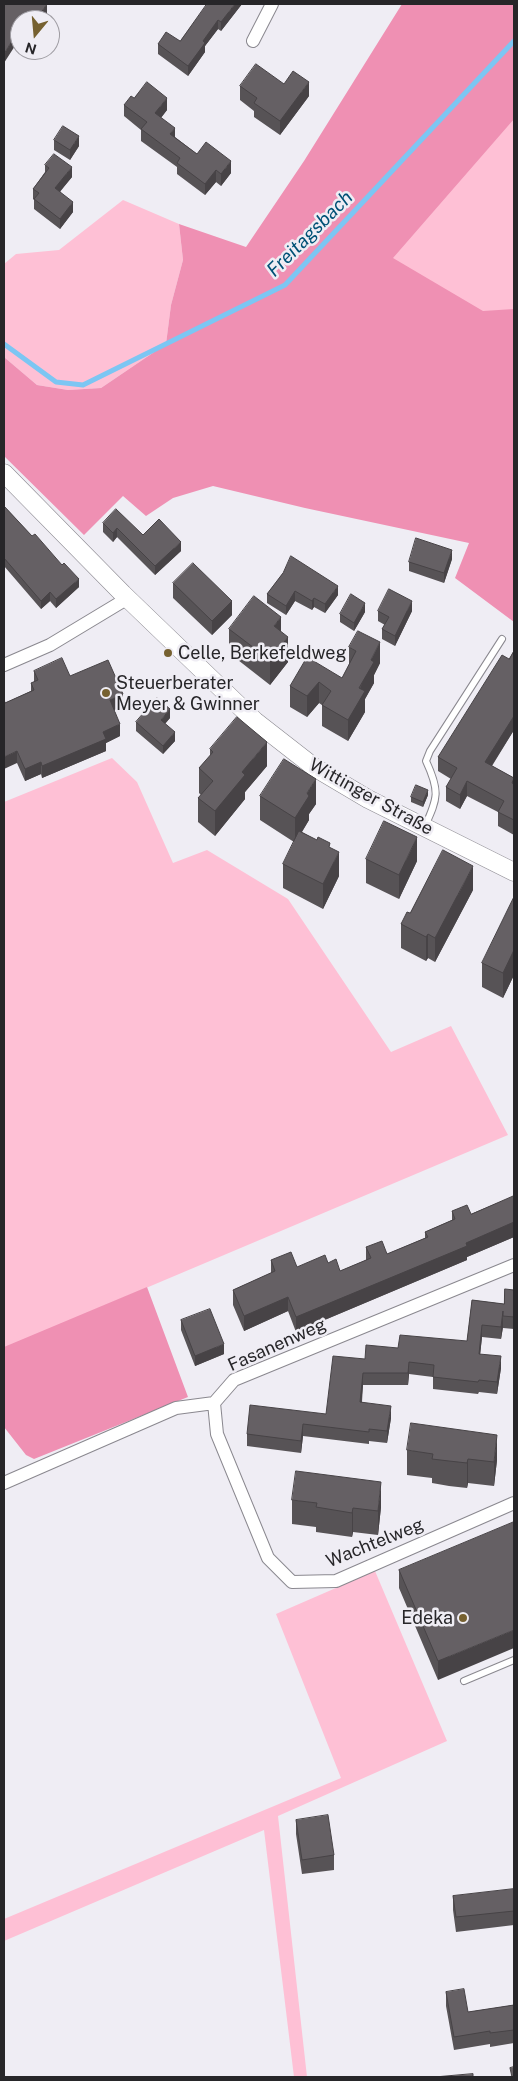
<!DOCTYPE html>
<meta charset="utf-8">
<style>
body{margin:0}
#map{position:relative;width:518px;height:2081px;overflow:hidden;background:#efedf4;font-family:"Public Sans",sans-serif}
canvas{display:block}
.frame{position:absolute;inset:0;border:5px solid #272629;pointer-events:none}
.north{position:absolute;left:10px;top:10px;width:50px;height:50px;box-sizing:border-box;background:#efedf4;border:1px solid #9f9da3;border-radius:50%;rotate:197deg;font-size:14px;font-weight:700;line-height:20px;text-align:center;color:#272629}
.north::after{content:'';display:block;margin:auto;width:18px;height:22px;background:#766130;clip-path:polygon(50% 0,100% 100%,50% 72%,0 100%)}
</style>
<div id="map">
<canvas width="518" height="2081"></canvas>
<div class="frame"></div>
<div class="north">N</div>
</div>
<script>
const ctx = document.querySelector('canvas').getContext('2d');
ctx.lineJoin = 'round';
function fillPath(path, color) { ctx.fillStyle = color; ctx.fill(path, 'evenodd'); }
function strokePath(path, color, width, dash) { ctx.strokeStyle = color; ctx.lineWidth = width; ctx.lineCap = dash ? 'butt' : 'round'; ctx.setLineDash(dash || []); ctx.stroke(path); }
function drawText(font, color, halo, rows, align = 'center') {
  ctx.font = font + ' "Public Sans",sans-serif'; ctx.lineWidth = 5; ctx.setLineDash([]); ctx.textBaseline = 'middle'; ctx.strokeStyle = halo; ctx.fillStyle = color; for (const [text, x, y, turn = 0] of rows) {
    ctx.save(); ctx.translate(x, y); ctx.rotate((+turn || 0) * Math.PI / 180); ctx.textAlign = isNaN(turn) ? turn : align; if (halo) ctx.strokeText(text, 0, 0); ctx.fillText(text, 0, 0); ctx.restore();
  }
}
fillPath(new Path2D(`
 M514 4V314L485 318 391 259Z
 M123 200 179 224 183 260 171 305 166 344 101 388 68 390 37 385 4 357V264L16 254 59 250Z
 M112 758 137 782 173 863 207 850 288 899 391 1052 451 1026 508 1135 4 1348V802Z
 M375 1571 447 1741 278 1816 307 2077H294L264 1830 4 1941V1919L341 1778 276 1614Z`), '#fec0d5');
fillPath(new Path2D(`
 M402 4H514V119L393 258 483 311 514 309V622L455 578 469 543 305 508 213 486 173 498 146 516 123 496 84 535 4 456V357L37 385 68 390 101 388 166 344 171 305 183 260 179 224 246 247 304 161Z
 M147 1287 188 1397 34 1459 26 1455 4 1427V1347Z`), '#ef90b3');
strokePath(new Path2D(`
 M4 344 56 382 83 385 285 285 514 41`), '#7cc6f3', 5);
const lane = new Path2D(`
 M425 826C438 798 440 791 426 761L430 751 502 639
 M464 1681 514 1660`);
const street = new Path2D(`
 M253 41 272 4
 M4 665 50 645 128 598
 M214 1403 217 1434 268 1558 292 1582 336 1581 514 1503
 M4 1483 176 1408 214 1403 234 1380 514 1265`);
const secondary = new Path2D(`
 M4 473 123 594 255 721 314 767 368 799 514 872`);
strokePath(lane, '#8a888f', 8);
strokePath(street, '#8a888f', 14);
strokePath(secondary, '#8a888f', 19);
strokePath(lane, '#fff', 6);
strokePath(street, '#fff', 12);
strokePath(secondary, '#fff', 18);
fillPath(new Path2D(`
 M242 4 221 31 218 29 205 46V52L188 76 158 54V44L180 41Z
 M284 84 309 96 280 135 254 117V111L240 100V86Z
 M134 98 167 110 161 118 175 137 197 154 231 173 221 186 216 182 205 195 177 174V167L141 141V130L124 116V105Z
 M54 140 79 146 70 160 54 150Z
 M45 165 72 177 60 191 73 212 60 229 34 209V200L33 199V189L45 172Z
 M4 506 79 587 56 608 50 601 41 609 4 566Z
 M103 523 143 535 181 551 155 575 117 537 113 542 103 532Z
 M452 559 444 583 409 571V562Z
 M283 573 338 595 325 613 314 607 312 610 295 601 286 615 267 603V594Z
 M173 583 232 615 212 635 173 598Z
 M378 611H412L395 646 382 639V629L385 625 378 621Z
 M365 612 354 631 340 622V614Z
 M229 629 281 632 288 662 270 685 229 653Z
 M349 647 380 663 374 675V683L365 699V712L348 741 322 726V705L319 703 307 717 290 707V686L342 678 349 665Z
 M514 651V730L492 766 514 778V835L498 826V812L467 796 460 809 446 801V787L451 779 438 771V757L509 659Z
 M34 671 70 676 123 706 114 710 120 736 106 743V751L42 778 41 774 25 781 17 763 5 703 31 691V683L34 682Z
 M170 718 165 724 175 741 163 754 136 731V722Z
 M210 749 267 766 245 792V799L215 836 198 822V798L201 795 199 793V768L210 756Z
 M428 795 423 807 411 802V797Z
 M260 796 316 804 309 814V820L302 832 330 848 339 876 323 909 283 888V864L294 842 260 820Z
 M366 859 417 861 399 899 366 883Z
 M473 890 435 962 428 958 426 961 401 948V924L410 913Z
 M514 897V975L503 998 482 987V963Z
 M514 1196V1237L467 1257V1260L296 1332 288 1311 244 1331 233 1305V1290L271 1273V1260L297 1267 328 1263 340 1271 366 1260V1247L387 1254 425 1238V1232L452 1220V1211L471 1214Z
 M514 1290V1329L503 1328V1327L501 1339 482 1337 480 1354 501 1368 497 1394 479 1392 478 1394 433 1389V1377L409 1374 408 1385H363L362 1402 391 1418 387 1443 369 1441V1444L303 1436 301 1453 247 1446V1434L326 1414 365 1359 398 1348 467 1341 472 1300 504 1304Z
 M181 1320 224 1354 195 1366 181 1330Z
 M407 1450 497 1460 494 1486 468 1483 467 1488 449 1486 432 1483V1478L407 1475Z
 M292 1500 381 1507 378 1535 353 1532 352 1537 316 1532V1527L292 1524Z
 M514 1522 438 1680 399 1588V1570Z
 M296 1820 334 1855V1870L302 1874 296 1834Z
 M514 1889V1925L456 1932 453 1910V1896Z
 M446 1992 468 2012 514 2005V2043L490 2047V2044L454 2050 446 2006Z`), '#575356');
fillPath(new Path2D(`
 M47 4V14L42 20H36Z
 M235 4H242L221 31V22Z
 M218 20V29L205 46V52L188 76V66L203 41Z
 M20 28V38L4 63V54Z
 M309 82V96L280 135V121Z
 M167 98V110L155 125V113Z
 M175 128V139L170 134Z
 M79 136V146L70 160V150Z
 M231 161V173L221 186V174Z
 M72 167V177L55 198V188Z
 M216 170V182L205 195V184Z
 M73 202V212L60 229V219Z
 M117 528V537L113 542V533Z
 M181 542V551L155 575V566Z
 M452 550V559L444 583V573Z
 M79 579V587L56 608V599Z
 M338 586V595L325 613V604Z
 M295 591V601L286 615V606Z
 M50 592V601L41 609V601Z
 M314 598V607L312 610V601Z
 M232 601V615L212 635V621Z
 M412 601V611L395 646V636Z
 M365 603V612L354 631V623Z
 M281 617V641L274 626Z
 M288 637V662L270 685V660Z
 M380 642V663L374 675V683L365 699V712L348 741V720L371 660Z
 M319 682V703L307 717V696Z
 M123 694V706L110 712V700Z
 M170 709V718L161 728V720Z
 M514 716V730L485 776V762Z
 M120 724V736L106 743V751L42 778V766L103 732Z
 M175 732V741L163 754V746Z
 M267 742V766L245 792V799L215 836V811L242 772Z
 M17 751V763L4 769V757Z
 M41 762V774L25 781V769Z
 M316 779V804L309 814V820L295 843V818L307 793Z
 M467 781V796L460 809V795Z
 M428 790V795L423 807V802Z
 M417 837V861L399 899V875Z
 M339 852V876L323 909V884Z
 M473 866V890L435 962V938Z
 M428 934V958L426 961V937Z
 M514 950V975L503 998V973Z
 M514 1222V1237L467 1257V1260L296 1332V1317Z
 M288 1297V1311L244 1331V1316Z
 M503 1316V1327L501 1339V1327Z
 M482 1325V1337L479 1366V1354Z
 M224 1344V1354L195 1366V1356Z
 M501 1356V1368L497 1394V1382Z
 M409 1362V1374L408 1385V1373Z
 M363 1373V1385L360 1414V1402Z
 M391 1406V1418L387 1443V1431Z
 M303 1424V1436L301 1453V1441Z
 M497 1435V1460L494 1486V1462Z
 M468 1459V1483L467 1488V1463Z
 M381 1482V1507L378 1535V1511Z
 M353 1508V1532L352 1537V1513Z
 M514 1630V1648L438 1680V1661Z`), '#474346');
const building = new Path2D(`
 M5 4H47L36 20H20V28L4 54V6Z
 M207 4H235L221 22 218 20 203 41 205 43 188 66 158 44 166 32 180 41Z
 M256 64 284 84 293 71 309 82 280 121 254 103 257 98 240 86Z
 M147 82 167 98 155 113 175 128 170 134 197 154 206 142 231 161 221 174 216 170 205 184 177 163 180 158 141 129 147 122 124 105 131 96 134 98Z
 M63 126 79 136 70 150 54 140Z
 M54 154 72 167 55 188 73 202 60 219 34 199 39 193 33 189 49 168 45 165Z
 M4 506 32 536 35 534 62 565 64 563 79 579 56 599 50 592 41 601 4 558Z
 M116 509 143 535 159 519 181 542 155 566 117 528 113 533 103 523Z
 M416 538 452 550 444 573 409 562Z
 M291 556 338 586 325 604 314 598 312 601 295 591 286 606 267 594 283 573Z
 M193 563 232 601 212 621 173 583Z
 M389 589 412 601 395 636 382 629 389 617 378 611Z
 M351 594 365 603 354 623 340 614Z
 M254 596 281 617 274 626 288 637 270 660 229 629Z
 M358 631 380 642 371 660 374 662 359 688 365 691 348 720 322 705 331 691 319 682 307 696 290 686 307 657 342 678 356 651 349 647Z
 M514 651V716L485 762 514 778 512 783 514 784V820L498 812 504 801 467 781 460 795 446 787 457 768 438 757 502 655 509 659Z
 M62 658 70 676 108 660 123 694 110 700 120 724 103 732 106 739 42 766 41 762 25 769 17 751 4 757V699L5 703 34 690 31 683 38 680 34 671Z
 M157 698 170 709 161 720 175 732 163 746 136 722Z
 M237 717 267 742 242 772 245 775 215 811 198 798 213 781 199 768 213 752 210 749Z
 M284 759 316 779 307 793 309 796 295 818 260 796Z
 M416 785 428 790 423 802 411 797Z
 M384 821 417 837 399 875 366 859Z
 M299 831 317 840 318 837 330 843 329 847 339 852 323 884 283 864Z
 M443 850 473 866 435 938 428 934 426 937 401 924 407 912 410 913Z
 M514 897V950L503 973 482 963Z
 M514 1196V1222L466 1243 467 1246 296 1317 288 1297 244 1316 233 1290 275 1271 271 1260 291 1252 297 1267 325 1255 328 1263 336 1259 340 1271 371 1258 366 1247 382 1241 387 1254 428 1237 425 1232 455 1219 452 1211 467 1205 471 1214Z
 M505 1289 514 1290V1317L503 1316V1311L501 1327 482 1325 479 1354 501 1356 497 1382 479 1380 478 1382 433 1377 434 1365 409 1362 408 1373H363L360 1402 391 1406 387 1431 369 1429V1432L303 1424 301 1441 247 1434 250 1405 326 1414 333 1356 365 1359 366 1345 398 1348 400 1335 467 1341 472 1300 504 1304Z
 M210 1309 224 1344 195 1356 181 1320Z
 M411 1423 497 1435 494 1462 468 1459 467 1463 449 1461 432 1459 433 1454 407 1450Z
 M296 1471 381 1482 378 1511 353 1508 352 1513 316 1507 317 1503 292 1500Z
 M514 1522V1630L438 1661 399 1570Z
 M328 1815 334 1855 302 1860 296 1820Z
 M514 1889V1911L456 1917 453 1896Z
 M464 1989 468 2012 514 2005V2030L490 2033V2031L454 2037 446 1992Z
 M514 2067V2077H512L510 2068Z
 M473 2074V2077H435Z`);
fillPath(building, '#656064');
strokePath(building, '#474346', 1);
for (const [x, y, r, color] of [
 [168,653,5,"#766130"],
 [106,693,5,"#766130"],
 [463,1618,5,"#766130"]
]) { const dot = new Path2D(); dot.arc(x, y, r, 0, 2 * Math.PI); ctx.fillStyle = color; ctx.fill(dot); strokePath(dot, '#efedf4', 2); }
drawText('18px', '#272629', '#efedf4', [
 ["Celle, Berkefeldweg",178,653],
 ["Steuerberater",116,683],
 ["Meyer & Gwinner",116,704],
 ["Edeka",453,1618,"right"]
], 'left');
drawText('18px', '#272629', '#efedf4', [
 ["Wittinger Straße",371,797,29],
 ["Fasanenweg",277,1345,-24],
 ["Wachtelweg",375,1543,-22]
]);
drawText('italic 19px', '#005176', '#efedf4', [
 ["Freitagsbach",310,234,-45]
]);
</script>
